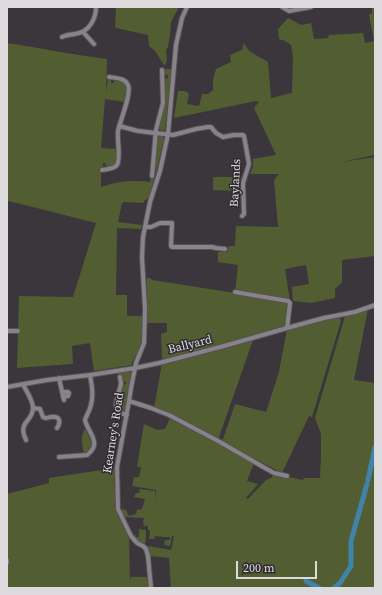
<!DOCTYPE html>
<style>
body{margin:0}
#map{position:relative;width:382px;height:595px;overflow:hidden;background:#3a363b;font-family:"Source Serif 4",serif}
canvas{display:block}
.frame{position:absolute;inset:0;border:8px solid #dcdadd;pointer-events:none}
.scale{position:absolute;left:236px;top:561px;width:81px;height:18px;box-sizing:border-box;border:2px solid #dcdadd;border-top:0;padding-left:5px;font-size:12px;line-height:14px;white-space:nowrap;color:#dcdadd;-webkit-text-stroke:3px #302c31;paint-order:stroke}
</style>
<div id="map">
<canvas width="382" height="595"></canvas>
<div class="frame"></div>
<div class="scale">200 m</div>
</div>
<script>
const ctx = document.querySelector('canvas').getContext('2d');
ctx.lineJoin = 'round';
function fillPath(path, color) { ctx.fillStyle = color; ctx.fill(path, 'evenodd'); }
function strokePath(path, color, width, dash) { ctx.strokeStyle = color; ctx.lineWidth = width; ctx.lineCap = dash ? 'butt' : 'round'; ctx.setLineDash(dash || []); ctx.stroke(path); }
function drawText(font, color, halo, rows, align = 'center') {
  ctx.font = font + ' "Source Serif 4",serif'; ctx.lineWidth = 3; ctx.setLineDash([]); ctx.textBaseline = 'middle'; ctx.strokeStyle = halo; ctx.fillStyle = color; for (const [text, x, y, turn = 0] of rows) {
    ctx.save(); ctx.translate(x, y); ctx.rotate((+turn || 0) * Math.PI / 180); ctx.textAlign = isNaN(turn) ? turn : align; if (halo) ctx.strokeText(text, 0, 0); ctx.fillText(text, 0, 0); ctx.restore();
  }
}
fillPath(new Path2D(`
 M116 7H179L171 22 170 35 168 47 166 50 167 61 165 65H164L155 51 149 46 148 35 116 28 115 27Z
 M372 7H375V155L341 162 375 157V256L342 260V282L335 289V298L311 303 293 301 292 287 309 284 306 265 285 269 290 302 288 326 162 360 161 334 167 332V323H145L147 278H150L152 280 235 293 238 265 218 262V252H227L229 246H235L236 226 278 227 274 180 279 174H250L253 167V159L276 155 254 108 259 102 256 101 174 118 178 91C183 91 186 90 189 94L187 104 199 106 202 94H208L213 90V80L216 69 231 62 230 55 242 50 244 43 249 51 268 62 271 98 292 93 293 57 291 45 285 41 279 39 278 29 288 18 301 25 311 23 314 39 328 38 329 35 363 33 365 43 374 41 369 15 372 13Z
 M7 43C41 48 74 55 107 59L106 93 108 78 111 79V83H114L115 79C122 81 123 82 127 88L124 102 105 99 101 148 116 149C118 160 118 167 106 166L105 163H103V167L101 168V187C119 181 131 180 150 182L151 178H153V173L156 171V169L154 168 157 138 160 136H162L164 138 157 169 149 198 145 200 143 203 124 202 122 203 118 222 142 225 141 229 117 228 116 295H127V316H143C143 325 144 336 141 345 139 352 134 358 131 365L94 371 90 343 72 346 73 364 17 368 19 296 73 297 96 223 21 204 7 201Z
 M163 69H172L165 130 162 131 160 130 158 125 165 100V94L164 80 165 79 168 78V75H164Z
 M213 177H243L241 181V191L213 190Z
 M368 309 354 380 375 383V588H171L169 558 149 556 148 546 171 550 174 536H172L170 546 164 545 165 540H170V537H165L155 536 154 539H149L150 531 148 530V526H145L143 523 144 518 125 517 121 510 122 509 126 510 129 516 136 514 137 510 142 509 145 499 134 497 135 494 140 492 139 489 155 491V500L156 490 132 486 134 477H139L141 467H137L144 424 157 430 165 429 170 418 206 437 254 463 247 481 258 484 246 498 248 499 266 480 271 478 274 474 303 480 304 478H320L321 457V434L315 418 345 316Z
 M339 317 341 321 312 417 309 416 282 473 222 442 235 404 266 412 279 372 287 329Z
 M253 340 218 440 154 408 162 363Z
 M129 370 131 371V374L127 405 124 413 119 410 117 405 123 385 126 384V382H122L118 376V372Z
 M85 429 92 442C92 447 90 451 84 453 82 445 80 437 85 429Z
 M115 468 114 478 116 509 129 538 130 582 131 577H147L150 588H8L7 494 49 483V478Z
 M138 529 146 530V537L145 544 139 542 132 536 136 535V537H139V530Z`), '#525e32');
strokePath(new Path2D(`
 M368 480 375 447
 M306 581 319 588
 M334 588 340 583 351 566V541L367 484`), '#4182a9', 5);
const minor = new Path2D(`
 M282 7 289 11 311 7
 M83 32 94 44
 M62 37C67 34 73 35 79 33 90 30 96 18 96 7
 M119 126 138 131 173 135 196 129 208 127H211L216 133 223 137 234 135H243L244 136 249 164 243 183 244 214 242 216
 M102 170C107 169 114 169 117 165 121 159 117 139 118 131 120 121 132 93 128 85 125 78 116 78 109 77
 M152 176 156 130 163 103 162 70
 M145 227H151L160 223H172L171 246 172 247H212L216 248 225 249
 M235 292 288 301 290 303 287 328
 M7 331H18
 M120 377 121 384 116 403V407L120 413 127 415
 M59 378 64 400
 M23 384C26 391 33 400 33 408 33 422 17 421 26 440
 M7 387 47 380 90 375 135 368 159 363 224 346 287 328 324 318 355 312 375 305
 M62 392H68L69 393 68 396 63 397
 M129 401 151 408 169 415 220 442 265 468 274 473 287 476
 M33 408 40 409 43 417 45 418C48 418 52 416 55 417 61 418 60 424 57 428
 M59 457 87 455C103 443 88 433 85 420 86 416 89 412 90 408 94 397 92 386 90 375
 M7 560V563
 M151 588 148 556 146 549 143 546 137 543 131 536 118 509 117 467 129 401 131 388 136 363 144 343 145 309 142 257 143 237 150 202 160 171 168 134 176 45 182 18 187 7`);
strokePath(minor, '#555357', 6);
strokePath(minor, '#88838a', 4);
drawText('12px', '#dcdadd', '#302c31', [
 ["Baylands",236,183,-87],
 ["Ballyard",190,345,-14],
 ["Kearney's Road",114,433,-81]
]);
</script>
